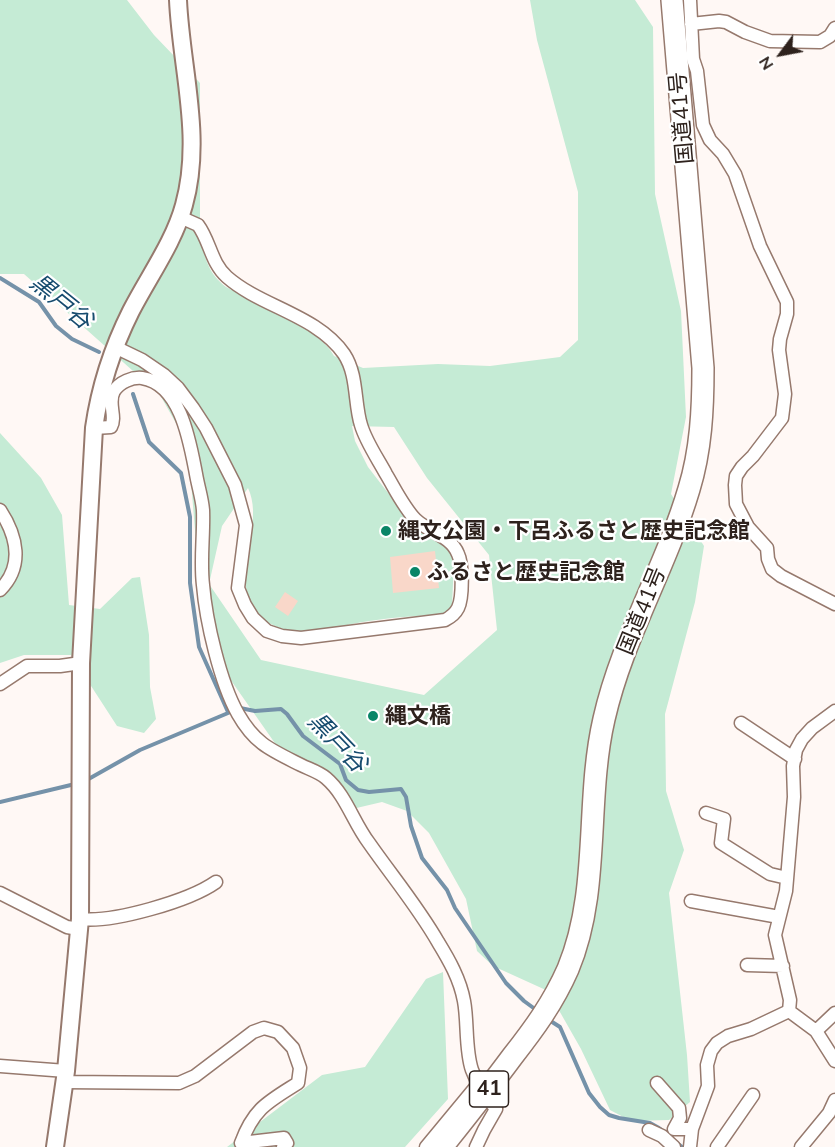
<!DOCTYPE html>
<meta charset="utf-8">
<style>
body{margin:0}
#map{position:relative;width:835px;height:1147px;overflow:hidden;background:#fff8f5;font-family:Mulish,sans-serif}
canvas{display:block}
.north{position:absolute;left:751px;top:24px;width:60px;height:60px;-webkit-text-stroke:4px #fff;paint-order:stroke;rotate:238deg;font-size:16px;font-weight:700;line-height:24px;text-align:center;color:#2e221d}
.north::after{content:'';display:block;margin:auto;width:21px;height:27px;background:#2e221d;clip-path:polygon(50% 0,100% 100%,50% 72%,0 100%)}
</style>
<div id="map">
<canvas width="835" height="1147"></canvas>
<div class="north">N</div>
</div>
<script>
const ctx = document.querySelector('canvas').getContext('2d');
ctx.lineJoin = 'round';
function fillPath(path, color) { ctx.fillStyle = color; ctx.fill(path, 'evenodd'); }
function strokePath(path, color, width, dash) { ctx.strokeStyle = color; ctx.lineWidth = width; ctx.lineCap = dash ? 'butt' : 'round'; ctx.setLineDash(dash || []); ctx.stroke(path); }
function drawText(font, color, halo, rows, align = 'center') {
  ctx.font = font + ' Mulish,"Noto Sans JP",sans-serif'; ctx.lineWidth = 4.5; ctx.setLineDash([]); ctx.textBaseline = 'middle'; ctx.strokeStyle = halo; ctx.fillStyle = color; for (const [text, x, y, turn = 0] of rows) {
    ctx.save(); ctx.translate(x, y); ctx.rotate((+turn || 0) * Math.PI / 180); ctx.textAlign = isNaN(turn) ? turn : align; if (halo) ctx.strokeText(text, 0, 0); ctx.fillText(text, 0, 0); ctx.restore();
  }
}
fillPath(new Path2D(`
 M0 0H127L154 35 200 83V241C207 261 208 273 226 287 252 300 322 330 334 356L363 368 438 364 490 366 560 357 578 340V192L537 40 530 0H635L653 27 655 194 681 311 686 417 671 494 704 546 695 602 665 714 666 791 684 850 669 893 687 1055 690 1102 669 1120 631 1121 610 1110 581 1049 548 991 493 966 477 951 466 899 429 833 407 811 382 802 348 810 332 789 279 749 230 679 206 631 198 566 189 458 177 425 160 395 24 274H0ZM352 426 394 427 427 478 489 555 497 630 424 695 261 660 209 584 222 526 248 488C261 516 245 549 245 578 245 588 249 600 254 608 280 647 332 626 369 621 394 617 420 616 446 614L452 606 454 561 452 553 443 543 419 530 385 489 368 467 355 441Z
 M0 433 41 478 62 515 69 605 100 609 132 578 140 577 149 635 150 687 156 719 144 733 117 726 71 655H24L0 663Z
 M443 972 448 1099 405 1147H227L322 1075 365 1067 426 979Z`), '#c5ebd5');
strokePath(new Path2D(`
 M0 278 39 302 56 326 72 339 99 352
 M133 394 149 442 181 473 190 517V583L199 647 228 712
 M85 781 140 750 240 708 255 711 281 709 287 714 303 736 340 764 346 780 358 790 369 792 401 789 406 797 411 826 422 858 447 890 455 908 506 983 524 1001 539 1012
 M0 802 75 784
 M549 1020 560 1027 589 1093 600 1107 609 1115 619 1118 650 1123 659 1128 682 1147`), '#7592a9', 4);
fillPath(new Path2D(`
 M435 551 439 588 393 593 390 557Z
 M285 592 298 601 288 616 275 607Z`), '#f9d7c9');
const street = new Path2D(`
 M690 0 693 59 697 71 703 125 710 140 723 154 735 174 760 246 787 302V314L780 339 779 350 785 394 782 418 753 456 742 467 736 476 735 485 736 504 748 527 767 548 768 559 772 569 781 576 835 604
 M691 24 719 21 726 22 745 32 770 41 820 42 830 36 835 28
 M115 347 142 360 164 375 178 388 193 408 206 428 235 485 246 525 238 588 245 605 253 618 267 631 282 636 301 638 445 620C451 617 455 614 458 608 463 598 463 564 458 554 451 536 429 532 416 520 404 508 395 489 386 474 378 459 366 442 361 425 354 403 358 375 344 354 317 315 261 307 227 277 211 263 210 241 198 225L180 217
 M94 428 111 427C117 416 107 403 114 391 120 382 132 377 142 378 181 384 190 443 196 474 198 486 202 498 203 510 204 535 200 560 203 585 206 621 220 682 238 714 255 744 271 750 301 765 309 769 319 772 326 778 346 795 353 822 369 843 392 876 418 907 438 942 449 960 460 979 464 1001 468 1022 465 1050 472 1070 477 1084 486 1097 496 1109L484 1130 476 1147
 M0 510C17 536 24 566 0 590
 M0 684 27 666H60L81 663
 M741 723 795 759
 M706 813 724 819 721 843 770 874 787 878
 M0 893 67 927 79 929
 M691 901 779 917
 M80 919C113 923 189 901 216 882
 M747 965 783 966
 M789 1011 790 1000 775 935 786 891 794 797 793 766 796 750 802 739 812 728 835 711
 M789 1011 816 1031 835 1061
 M816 1031 835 1013
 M0 1066 66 1071
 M64 1082 179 1083 195 1076 253 1032 264 1028 278 1032 293 1048 300 1068 298 1083C268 1102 254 1108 241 1143L284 1138 287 1143 283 1147
 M657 1083 679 1108 680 1118 674 1129H692
 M649 1130 662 1136 674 1147
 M426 1147 479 1083
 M690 1147 692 1129 708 1086 707 1065 711 1051 717 1043 728 1036 751 1029 789 1011
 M717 1147 753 1095
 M801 1147 829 1113 835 1100`);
const secondary = new Path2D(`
 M55 1147 66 1071 80 919 81 663 94 428C100 386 112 349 131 311 149 276 174 242 184 205 203 137 181 68 178 0`);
const highway = new Path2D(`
 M442 1147C466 1117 489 1088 512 1057 534 1029 553 1003 568 969 601 890 585 801 604 719 622 639 666 567 689 489 701 450 703 409 703 368L672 0`);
strokePath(street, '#96796d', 15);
strokePath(secondary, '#96796d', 20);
strokePath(highway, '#96796d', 24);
strokePath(street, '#fff', 12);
strokePath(secondary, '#fff', 16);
strokePath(highway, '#fff', 21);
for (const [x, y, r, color] of [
 [386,531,6,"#098567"],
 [415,572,6,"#098567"],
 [373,716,6,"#098567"]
]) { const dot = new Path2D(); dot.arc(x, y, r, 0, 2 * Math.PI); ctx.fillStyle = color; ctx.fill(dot); strokePath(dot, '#fff', 2); }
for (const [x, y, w] of [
 [489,1089,39]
]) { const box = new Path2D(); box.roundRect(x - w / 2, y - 18, w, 36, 4.5); ctx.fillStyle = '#fff'; ctx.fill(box); strokePath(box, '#2e221d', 1.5); }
drawText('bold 21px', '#2e221d', null, [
 ["41",489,1089]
]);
drawText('22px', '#2e221d', '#fff', [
 ["国道41号",682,118,-95],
 ["国道41号",642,611,-68]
]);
drawText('bold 22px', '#2e221d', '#fff', [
 ["縄文公園・下呂ふるさと歴史記念館",398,531],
 ["ふるさと歴史記念館",427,572],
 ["縄文橋",385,716]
], 'left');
drawText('italic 24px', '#174c6f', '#fff', [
 ["黒戸谷",61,302,39],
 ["黒戸谷",337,743,46]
]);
</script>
